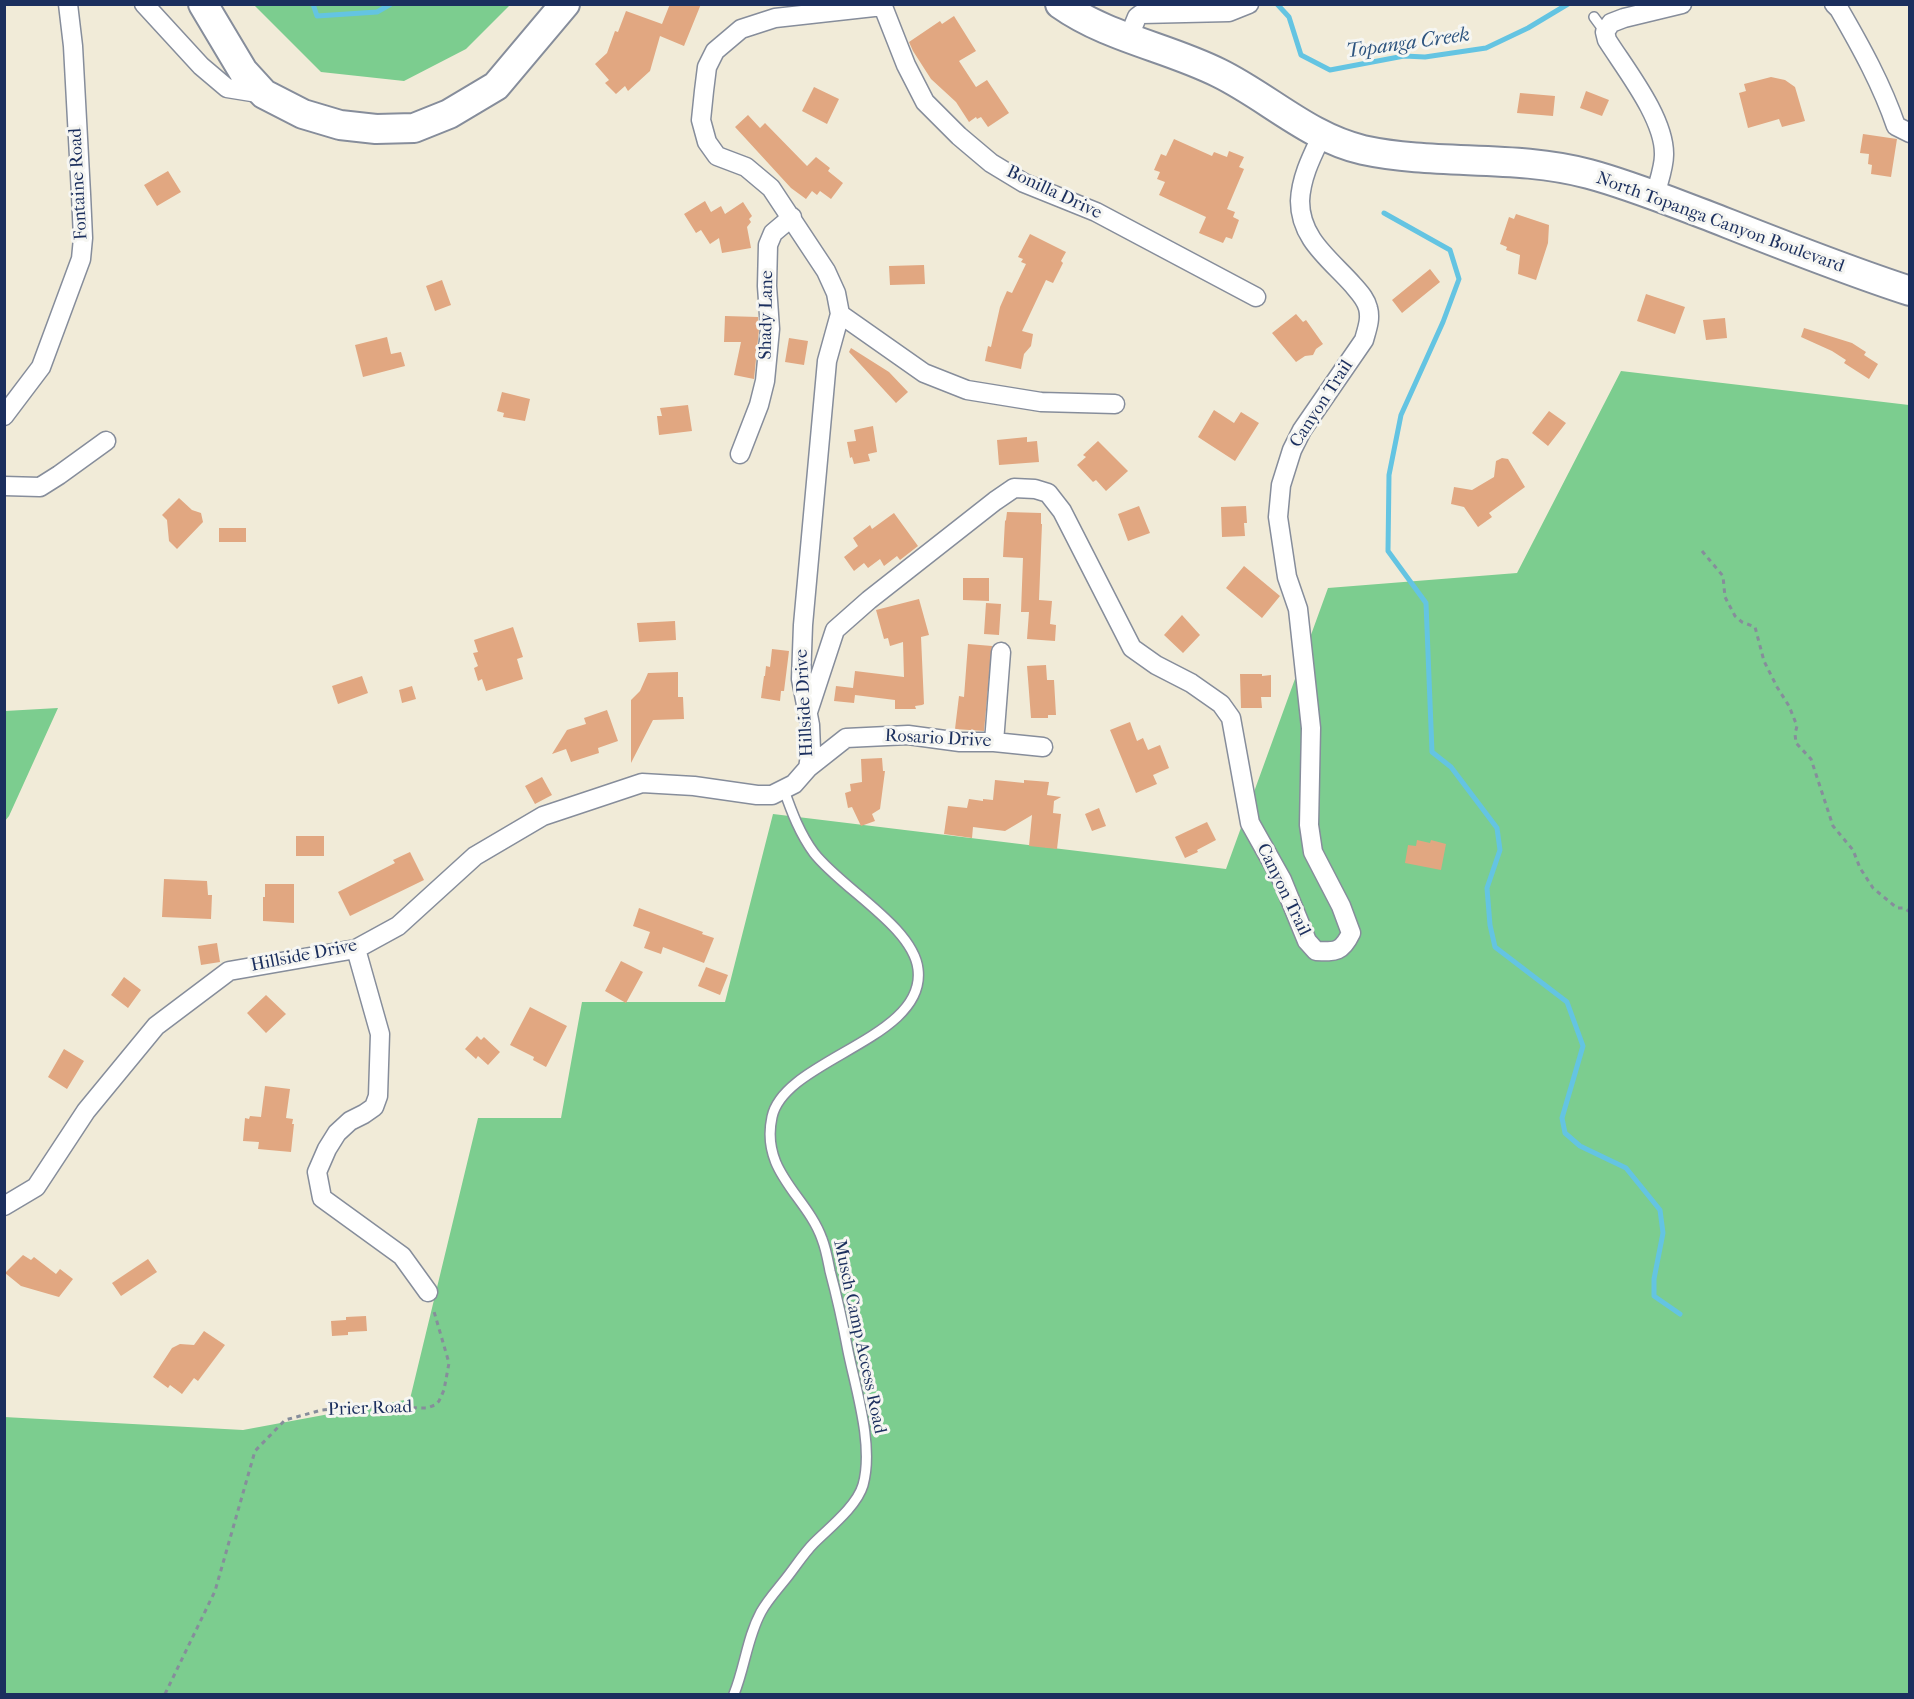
<!DOCTYPE html>
<style>
body{margin:0}
#map{position:relative;width:1914px;height:1699px;overflow:hidden;background:#f1ebd8;font-family:"IM FELL French Canon",serif}
canvas{display:block}
.frame{position:absolute;inset:0;border:6px solid #1b2f5e;pointer-events:none}
</style>
<div id="map">
<canvas width="1914" height="1699"></canvas>
<div class="frame"></div>
</div>
<script>
const ctx = document.querySelector('canvas').getContext('2d');
ctx.lineJoin = 'round';
function fillPath(path, color) { ctx.fillStyle = color; ctx.fill(path, 'evenodd'); }
function strokePath(path, color, width, dash) { ctx.strokeStyle = color; ctx.lineWidth = width; ctx.lineCap = dash ? 'butt' : 'round'; ctx.setLineDash(dash || []); ctx.stroke(path); }
function drawText(font, color, halo, rows, align = 'center') {
  ctx.font = font + ' "IM FELL French Canon",serif'; ctx.lineWidth = 6; ctx.setLineDash([]); ctx.textBaseline = 'middle'; ctx.strokeStyle = halo; ctx.fillStyle = color; for (const [text, x, y, turn = 0] of rows) {
    ctx.save(); ctx.translate(x, y); ctx.rotate((+turn || 0) * Math.PI / 180); ctx.textAlign = isNaN(turn) ? turn : align; if (halo) ctx.strokeText(text, 0, 0); ctx.fillText(text, 0, 0); ctx.restore();
  }
}
fillPath(new Path2D(`
 M254 5H510L466 49 404 81 321 72Z
 M1621 371 1909 405V1694H5L4 1417 243 1430 410 1399 478 1118H561L582 1002H725L773 814 1226 869 1328 588 1517 573Z
 M58 708 9 816 5 821V711Z`), '#7ccd8f');
strokePath(new Path2D(`
 M313 4 317 16 377 12 391 4
 M1277 4 1289 17 1301 55 1330 70 1404 56 1425 57 1486 48 1528 28 1568 4
 M1384 213 1450 250 1459 279 1443 322 1401 415 1389 475 1388 551 1426 603 1432 752 1451 767 1497 828 1500 850 1487 888 1490 925 1495 947 1567 1002 1583 1046 1562 1118 1565 1133 1580 1146 1626 1168 1660 1210 1663 1233 1654 1279V1296L1680 1314`), '#64c4e2', 5);
fillPath(new Path2D(`
 M670 4H701L684 46 660 36 650 71 628 91 625 86 616 94 605 83 609 80 595 64 607 53 615 31 618 32 626 11 662 24Z
 M954 16 976 51 959 61 976 87 987 80 1009 113 988 127 981 117 977 119 976 117 969 122 956 102 931 79 913 51 909 42 940 21 942 24Z
 M1771 77 1785 80 1795 87 1805 121 1782 127 1779 119 1748 128 1739 93 1746 91 1744 84Z
 M814 87 839 99 827 124 802 111Z
 M1586 91 1609 100 1602 116 1580 108Z
 M1520 93 1555 96 1553 116 1517 113Z
 M748 115 760 128 765 123 807 166 816 157 830 168 828 171 843 183 831 199 820 191 817 195 812 191 806 199 791 188 735 127Z
 M1863 134 1897 139 1891 177 1871 174 1872 165 1868 164 1869 154 1860 153Z
 M1174 139 1212 156 1214 152 1227 157 1229 151 1244 157 1239 167 1244 169 1227 209 1235 212 1233 217 1239 220 1232 239 1226 237 1223 243 1199 233 1206 217 1159 195 1165 182 1157 179 1160 172 1154 170 1161 154 1166 156Z
 M168 171 181 192 157 206 144 185Z
 M705 201 711 212 721 206 725 214 743 202 752 216 749 219 751 222 747 227 751 248 722 253 719 238 710 244 701 230 696 233 684 214Z
 M1516 214 1549 225 1548 243 1536 280 1518 274 1520 255 1506 250 1507 247 1500 244 1509 217 1514 219Z
 M1030 234 1066 252 1061 261 1063 263 1053 283 1046 280 1022 331 1033 334 1031 346 1024 354 1021 369 985 361 988 346 991 347 1000 307 1007 291 1012 293 1026 264 1021 262 1023 259 1018 257Z
 M924 265 925 284 890 285 889 266Z
 M1430 269 1440 282 1402 313 1392 300Z
 M442 280 451 305 435 311 426 286Z
 M1646 294 1685 307 1675 334 1637 321Z
 M1296 314 1303 322 1306 320 1323 344 1316 349 1313 355 1305 356 1296 362 1272 333Z
 M725 316 758 317 759 329 754 379 734 375 741 342H724Z
 M1725 318 1727 338 1706 340 1703 320Z
 M1804 328 1852 343 1866 352 1864 355 1878 364 1869 379 1844 363 1846 360 1832 351 1801 337Z
 M387 337 391 354 401 352 405 366 363 377 355 345Z
 M789 338 808 341 804 365 785 362Z
 M851 348 889 372 908 392 896 403 849 352Z
 M502 392 530 399 525 421 503 417 504 413 497 411Z
 M688 405 692 431 659 435 657 416H662L660 408Z
 M1214 410 1234 423 1241 412 1259 423 1235 461 1198 437Z
 M1549 411 1566 423 1548 446 1532 433Z
 M873 426 877 452 868 454 870 461 854 464 852 457 850 458 847 442 856 441 854 430Z
 M1027 437V442L1037 441 1039 462 999 465 997 440Z
 M1098 441 1128 471 1106 491 1096 480 1093 482 1077 465 1086 457 1083 455Z
 M1502 458 1508 459 1525 487 1489 513 1492 517 1478 527 1464 507 1451 504 1454 487 1472 490 1494 477 1496 461Z
 M179 498 192 510 201 513 203 522 177 549 169 541 167 520 162 515Z
 M1139 506 1150 533 1128 541 1118 514Z
 M1246 506 1247 523H1244L1245 536 1222 537 1221 507Z
 M1007 512 1041 513V524H1042L1039 600 1052 601 1050 624 1056 625 1055 641 1027 639 1029 612H1021L1023 558 1003 557 1005 521 1006 520Z
 M894 513 918 546 900 560 897 556 884 566 880 559 868 568 864 563 854 571 844 557 858 546 853 538 870 525 872 529Z
 M219 528H246V542H219Z
 M1244 566 1280 596 1262 618 1226 588Z
 M963 578H989V601L963 600Z
 M919 599 929 635 921 637 924 704 922 705 915 706 916 709H895V700L855 695 854 703 834 701 836 686 853 688 855 671 904 677 903 642 890 646 888 638 884 639 876 610Z
 M986 603 1001 604 999 635 984 634Z
 M1182 615 1200 635 1183 653 1164 635Z
 M675 621 676 640 639 642 637 623Z
 M513 627 523 657 517 659 523 679 486 691 482 679 478 681 474 668 478 666 473 653 478 652 474 640Z
 M968 644 992 646 984 731 955 729 959 696 964 697Z
 M772 649 789 651 784 691H781L780 701 761 698 764 676H765L766 666 770 667Z
 M1046 665 1047 680H1054L1056 715H1048V718H1031L1027 666Z
 M678 672V697H683L684 719 653 720 631 763V700L640 691 648 673Z
 M1240 674H1262V676L1271 675V697H1261L1262 708H1241Z
 M362 676 368 693 338 704 332 686Z
 M412 686 416 699 402 703 399 690Z
 M607 710 618 741 598 748 599 753 571 762 566 749 552 754 567 730 586 724 584 718Z
 M1130 722 1137 741 1143 738 1148 750 1160 745 1169 768 1153 775 1157 784 1136 793 1110 730Z
 M882 758 883 771H885L880 809 872 814 875 821 861 826 852 807 848 808 845 793 851 791 850 784 862 782 861 759Z
 M542 777 552 795 535 804 525 786Z
 M995 780 1024 783V780L1049 782 1047 795 1061 797 1054 801 1053 813 1061 814 1057 849 1029 846 1032 815 1005 831 973 827 972 838 944 834 948 806 967 808 969 799 983 801V799L993 800Z
 M1099 808 1106 826 1092 831 1085 814Z
 M1207 822 1216 840 1197 850 1198 852 1185 858 1175 837Z
 M296 836H324V856H296Z
 M1417 840 1430 843 1431 840 1446 844 1441 870 1405 863 1408 845 1416 846Z
 M410 852 424 880 350 916 338 892 395 863 393 860Z
 M164 879 207 881 208 895H212L211 919 162 917Z
 M265 884H294V923L263 921V897H265Z
 M639 908 703 932 702 934 714 938 704 963 663 947 661 954 644 948 650 932 633 926Z
 M217 943 220 962 201 965 198 946Z
 M621 961 643 972 626 1003 605 991Z
 M706 967 728 975 720 995 698 986Z
 M124 977 141 990 128 1008 111 995Z
 M266 995 286 1014 266 1033 247 1013Z
 M530 1007 567 1026 546 1067 533 1060 534 1057 510 1045Z
 M477 1036 481 1040 484 1037 500 1052 488 1065 478 1056 476 1059 465 1049Z
 M64 1049 84 1061 67 1089 48 1077Z
 M265 1086 290 1089 286 1118 293 1119 292 1124H294L291 1152 258 1149 259 1142 243 1141 245 1118 249 1119 250 1116 261 1117Z
 M23 1255 31 1260 34 1257 56 1274 60 1269 73 1279 59 1297 21 1286 5 1273Z
 M148 1259 157 1272 121 1296 112 1283Z
 M366 1316 367 1331 348 1332V1335L332 1336 331 1321 346 1320V1317Z
 M204 1331 225 1345 198 1381 194 1378 182 1394 170 1385 168 1388 153 1377 172 1348 180 1344 194 1345Z`), '#e1a781');
const service = new Path2D(`
 M1594 17 1605 32
 M734 1694C745 1667 747 1638 761 1612 767 1601 776 1591 784 1581 794 1569 803 1554 814 1543 829 1528 857 1506 863 1485 874 1446 856 1390 848 1351 843 1324 837 1297 830 1271 828 1261 826 1249 822 1239 807 1196 760 1172 772 1117 784 1059 927 1039 918 969 913 927 841 888 814 853 800 834 792 813 784 790`);
const minor = new Path2D(`
 M144 4 201 66 227 88 264 94
 M882 4 906 65 925 102 959 136 991 163 1024 183 1096 212 1256 297
 M1834 4 1839 9C1861 47 1882 85 1896 126L1910 133
 M1128 39 1137 17 1141 14 1229 12 1249 4
 M1655 196C1658 183 1664 168 1664 155 1665 119 1626 70 1607 40L1605 32 1611 23 1624 18 1682 4
 M840 314 924 373 967 390 1041 402 1115 404
 M4 416 41 367 81 259 83 238 81 194 73 46 68 4
 M740 454 759 405 765 381 770 329 767 286 768 245 773 233 792 217
 M4 486 40 487 59 475 106 441
 M808 712 835 630 869 600 995 501 1014 488 1035 489 1048 493 1062 511 1132 648 1156 665 1191 683 1221 704 1231 718 1250 823 1282 880 1307 941 1316 951C1336 952 1342 952 1351 933L1341 906 1313 852 1309 825 1311 728 1298 609 1287 577 1278 517 1281 485 1292 450 1302 430 1364 340C1367 329 1371 319 1368 308 1366 299 1359 292 1353 285 1330 259 1300 239 1300 201 1301 177 1312 156 1322 135
 M994 742 1001 652
 M808 768 846 738 908 735 960 742H994L1043 747
 M356 949 380 1034 378 1096 374 1107 364 1114 350 1121 337 1133 327 1149 317 1172 322 1198 402 1256 428 1292
 M4 1206 36 1187 86 1111 156 1026 229 971 356 949 398 926 475 856 543 816 642 783 694 786 757 795H772L794 784 808 768 811 750 810 725 801 679 803 625 827 361 840 314 836 293 826 271 771 188 746 167 717 156 707 142 701 120 704 91 707 67 715 51 741 29 775 18 883 6`);
const primary = new Path2D(`
 M203 4 243 71 264 94 303 114 340 125 376 129 414 128 449 114 496 86 565 4
 M1060 4C1108 38 1167 47 1219 73 1268 97 1308 137 1363 150 1437 166 1515 154 1589 174 1630 185 1669 201 1709 216 1775 242 1842 269 1910 291`);
strokePath(service, '#868d9b', 12);
strokePath(minor, '#868d9b', 21);
strokePath(primary, '#868d9b', 32);
strokePath(new Path2D(`
 M1702 551 1723 576 1725 597 1735 616 1742 622 1755 627 1764 661 1777 687 1789 706 1797 726 1795 734 1796 743 1811 759 1833 826 1853 850 1860 868 1873 888 1897 908H1904L1910 912
 M165 1694 215 1591 255 1451 285 1420 322 1410 358 1407 427 1408 435 1405 439 1401 444 1390 449 1363 433 1308`), '#868d9b', 3, [4.5, 4.5]);
strokePath(service, '#fff', 9);
strokePath(minor, '#fff', 18);
strokePath(primary, '#fff', 28);
drawText('18px', '#1b2f5e', '#f6f6f2', [
 ["Fontaine Road",79,184,-93],
 ["Bonilla Drive",1054,193,25],
 ["North Topanga Canyon Boulevard",1720,223,20],
 ["Shady Lane",767,315,-89],
 ["Canyon Trail",1322,404,-57],
 ["Hillside Drive",805,703,-93],
 ["Rosario Drive",938,739,3],
 ["Canyon Trail",1283,890,64],
 ["Hillside Drive",304,956,-11],
 ["Musch Camp Access Road",859,1337,78],
 ["Prier Road",370,1409,-2]
]);
drawText('italic 20px', '#2d547f', '#f6f6f2', [
 ["Topanga Creek",1408,44,-8]
]);
</script>
